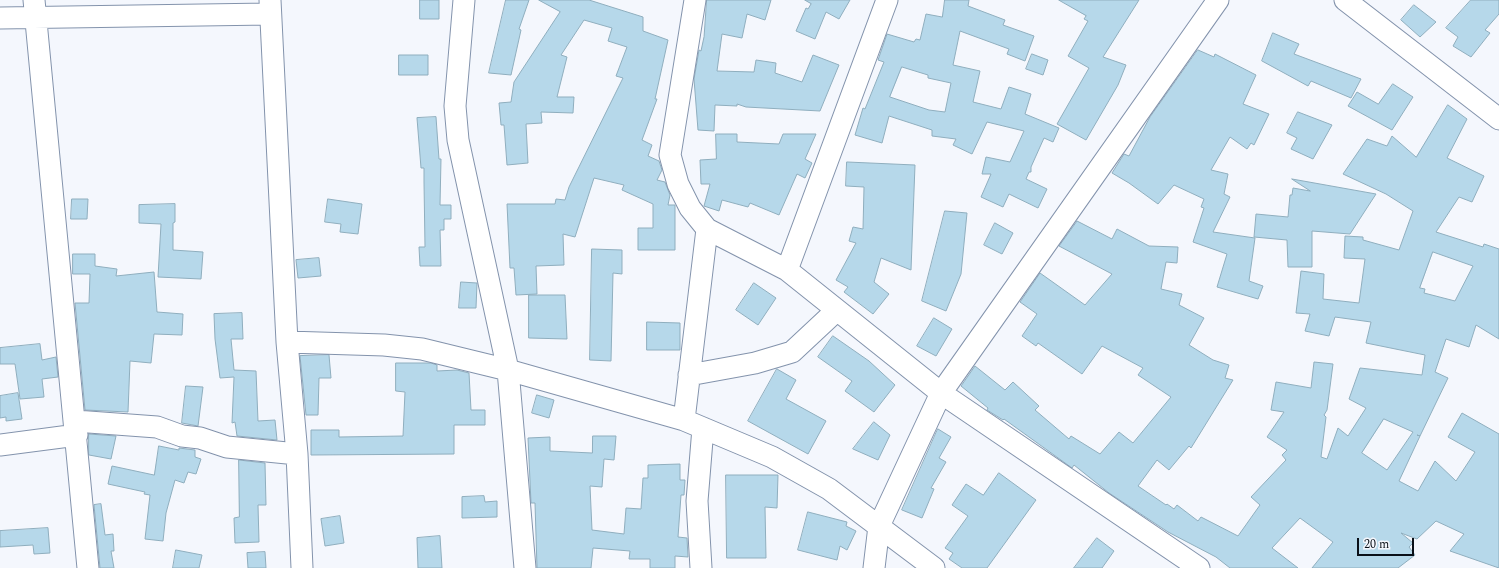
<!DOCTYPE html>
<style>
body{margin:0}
#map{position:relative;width:1499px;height:568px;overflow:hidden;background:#f4f7fd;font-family:Spectral,serif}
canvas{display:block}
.scale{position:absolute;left:1357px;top:538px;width:57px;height:18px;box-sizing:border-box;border:2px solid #0a1018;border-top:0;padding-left:5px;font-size:12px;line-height:14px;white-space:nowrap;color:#0a1018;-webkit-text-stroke:3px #f4f7fd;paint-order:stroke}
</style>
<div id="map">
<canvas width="1499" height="568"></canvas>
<div class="scale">20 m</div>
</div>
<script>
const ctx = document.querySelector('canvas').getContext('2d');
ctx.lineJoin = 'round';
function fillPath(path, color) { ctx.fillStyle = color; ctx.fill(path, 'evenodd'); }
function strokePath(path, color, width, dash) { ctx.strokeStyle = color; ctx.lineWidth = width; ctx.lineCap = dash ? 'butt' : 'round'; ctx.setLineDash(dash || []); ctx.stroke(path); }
const building = new Path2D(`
 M420 0H439V19H420Z
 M506 0H529L519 29 521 30 511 75 489 73Z
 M539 0H589L643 17V31L668 40 655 99H657L642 140 652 145 648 156 659 161 662 170 657 180 665 182 670 195 668 205H675V250H638V228H653V204L622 190 624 185 594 178 575 237 563 234 564 265 536 266 537 294 516 295 514 268H510L507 204H555L556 199 565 200 569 187 623 78 616 76 627 47 608 41 612 28 584 20 561 55 567 57 557 97H574L573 113 541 112 542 123 526 124 528 163 507 165 504 125H501L499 103 511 102 514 82 560 12Z
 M707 0H771L765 20 747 14 742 38 722 34 717 71 754 72 756 60 776 63 775 73 802 82 813 55 839 65 820 111 746 107 737 104V106L715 105 714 131 698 130 694 79 699 50 701 51 704 37Z
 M805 0H850L839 19 826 12 815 39 796 31 806 8 808 9 811 4Z
 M945 0H969L968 6 1005 20 1003 25 1034 36 1025 61 1007 54 1009 49 960 31 953 65 980 71 973 102 1001 109 1009 87 1031 94 1025 114 1059 128 1053 142 1044 138 1031 167V172H1029L1026 179 1047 189 1038 208 1009 194 1003 207 981 197 991 174H982L986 157 1010 162 1024 131 987 122 972 154 953 145 956 139 932 136V130L889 116 882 143 855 135 863 108 865 109 884 62 878 60 887 34 914 42 916 39 920 40 926 14 942 17ZM902 67 928 75V78L951 83 945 112 929 110 890 97Z
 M1059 0H1139L1103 57 1126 65 1118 85 1086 140 1057 124 1089 68 1068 56 1088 21 1084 19 1086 16Z
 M1471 0H1499V14L1485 30 1490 33 1471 57 1453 46 1458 37 1446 28Z
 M1414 5 1436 22 1420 37 1401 20Z
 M1273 33 1299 44 1294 54 1361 79 1351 98 1311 81 1308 86 1262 61Z
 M1198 50 1214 57 1215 54 1256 75 1243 104 1269 114 1254 145 1251 143 1247 149 1230 137 1211 170 1228 174 1224 194 1230 197 1213 232 1255 238 1249 281 1263 286 1258 299 1217 287 1227 254 1193 242 1204 208 1201 207 1204 199 1174 185 1158 204 1129 183 1112 173 1124 154 1129 156 1150 117Z
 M1032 54 1048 60 1043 75 1026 69Z
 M399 55H428V75H399Z
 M1393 84 1413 97 1392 130 1348 106 1357 92 1378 104Z
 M1448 105 1467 119 1447 158 1484 176 1472 202 1459 197 1436 232 1483 247 1484 244 1499 249V339L1476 325 1469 347 1446 339 1435 372 1448 378 1420 436 1417 435 1420 436 1399 481 1418 491 1435 461 1456 481 1475 452 1448 437 1462 413 1499 434V568L1450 551 1464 534 1436 521 1417 539 1401 533 1413 543 1409 547 1415 555 1398 568H1312L1333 542 1300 518 1272 548 1298 568H1230L1216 557 1168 532 1109 493 1074 465 1072 468 1004 419 1003 420 987 410 988 408 961 386 975 366 1005 390 1013 382 1039 406 1035 410 1069 439 1071 436 1100 454 1119 432 1133 443 1171 397 1138 375 1143 368 1102 346 1082 374 1038 343 1036 346 1022 336 1037 314 1020 302 1040 273 1085 305 1112 274 1059 246 1077 221 1112 239 1117 229 1149 246 1178 247 1177 263 1166 262 1161 289 1182 294 1179 305 1204 318 1189 345 1213 360 1229 365 1225 378 1233 380 1191 448 1189 446 1169 470 1157 460 1138 486 1166 505 1167 504 1174 509 1177 505 1198 521 1201 517 1238 536 1260 505 1251 497 1286 460 1282 455 1287 450 1267 437 1284 412 1271 410 1276 382 1311 388 1314 362 1333 364 1327 410 1324 415 1326 417 1321 457 1327 459 1338 428 1348 436 1366 408 1349 399 1360 368 1422 375 1425 355 1366 343 1371 322 1335 317 1329 336 1305 331 1310 314 1296 313 1301 271 1324 274 1323 299 1359 303 1365 259 1344 258 1345 236 1363 237V240L1399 250 1413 211 1386 194 1343 174 1367 139 1387 146 1392 136 1416 157ZM1433 252 1473 266 1455 301 1424 293 1425 289 1420 288ZM1384 419 1413 432 1387 470 1362 453Z
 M1298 112 1332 125 1313 159 1291 149 1297 138 1287 133Z
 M436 117 439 159H441L440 205H451V219H444V230H440L441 266H420L419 247H425L424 182V168H421L417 118Z
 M716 134H737V142L779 144 783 134H816L805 159 812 163 805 178 797 174 779 215 750 203 748 207 722 200 719 211 704 206 710 184H701L700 160 716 159Z
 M847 162 915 165 911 270 881 258 874 282 889 294 873 314 844 292 848 287 836 280 856 243 849 241 853 227 863 229 864 187 846 186Z
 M1292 179 1376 194 1350 234 1312 231V267H1288L1287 240 1254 237 1256 214 1288 217 1290 195H1292L1293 188 1310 191Z
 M72 199H88L87 219H71Z
 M328 199 362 204 358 234 340 232 341 224 325 222Z
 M175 204V222L173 223V250L203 252 201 279 158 277 161 224 139 223V205Z
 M945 211 967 213 961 274 946 311 922 301Z
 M995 223 1013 233 1002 254 984 245Z
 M592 249 622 250V274L613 273 611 361 590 360Z
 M73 254H95V266L117 269 116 276 154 272 157 312 183 314 182 335 154 334 151 363 130 361 128 412 85 410 75 303H89L90 274H73Z
 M319 258 321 276 298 278 296 260Z
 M461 282 477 283 476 308H459Z
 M754 283 776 298 758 325 736 310Z
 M529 295H565L567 339 529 338Z
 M242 313 243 339H231L234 370 256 371 258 421 275 420 277 440 237 436 235 422 232 423 234 377 220 378 215 339 214 314Z
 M934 318 952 329 936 356 917 346Z
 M647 322 680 323V350H647Z
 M833 336 869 361 895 385 874 412 845 391 852 381 818 357Z
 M40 344 42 360 56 357 58 377 42 379 44 397 20 399 15 364H0V348Z
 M329 355 331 378H319L318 415H306L300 356Z
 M396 363H431L437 365V371L457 370 469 373 471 410H485V425H454V454L311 455V430H339V437L403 436 405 392 396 391Z
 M777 369 796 380 786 399 826 421 808 454 748 421Z
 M186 386 203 387 198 426 182 423Z
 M18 393 22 419 6 421V417L0 418V396Z
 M537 395 554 400 549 418 532 413Z
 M874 422 890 435 878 460 853 449Z
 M938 429 951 437 939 458 946 462 931 488 934 489 922 518 902 510Z
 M89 434 116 436 111 459 89 455Z
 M593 436H616L614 460 604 459 602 487 590 486 592 530 624 534 626 508 641 509 643 478H648V465L680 464V480H685L684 495H681L678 537 687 538 688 557 675 556V568H650V559H629L630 551 593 548 591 568H537L535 503H531L528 438 550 437V451L592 453Z
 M159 446 179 450V448L195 450V457L201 459 196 474 188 472 184 483 175 480 166 513 163 541 145 539 150 495 144 494 145 492 108 484 112 466 154 475Z
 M239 460 265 463 266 505H258L259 542 235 543 234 518 239 517Z
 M999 473 1036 500 987 568H962L949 559 953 553 945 548 968 516 952 505 966 484 983 495Z
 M726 475H778L777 508 765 507 766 558H727Z
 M484 496 485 502 497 501V517L462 518V497Z
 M101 504 105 535 113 534 114 551H111L114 568H100L94 505Z
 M808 512 847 522 846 526 856 531 847 550 840 546 837 560 798 550Z
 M340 516 344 543 325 546 321 519Z
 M48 528 50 553 34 554 33 545 0 547V531Z
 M440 536 442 568H418L417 538Z
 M1097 538 1114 551 1102 568H1074Z
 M176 550 202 555 199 568H173Z
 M265 552 266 568H248L247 553Z`);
fillPath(building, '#b6d8ea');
strokePath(building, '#8faebe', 1);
const street = new Path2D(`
 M34 0 88 568
 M270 0 287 342 297 454 302 568
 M464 0 455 106 458 140 508 370 525 568
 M695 0 670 155 678 184 690 208 707 229 787 270 941 393 1199 568
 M1345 0 1499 119
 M0 18 269 14
 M787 270 887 0
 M287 342 384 345 422 349 508 370 684 420 772 457 829 489 934 568
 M689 375 755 363 792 352 837 310
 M684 420 707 229
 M75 421 157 427 182 436 200 438 227 447 297 454
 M0 445 77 435
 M701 568 697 501 703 428
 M874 568 879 526 941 393 1218 0`);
strokePath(street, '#8393ac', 23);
strokePath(street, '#fff', 21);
</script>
